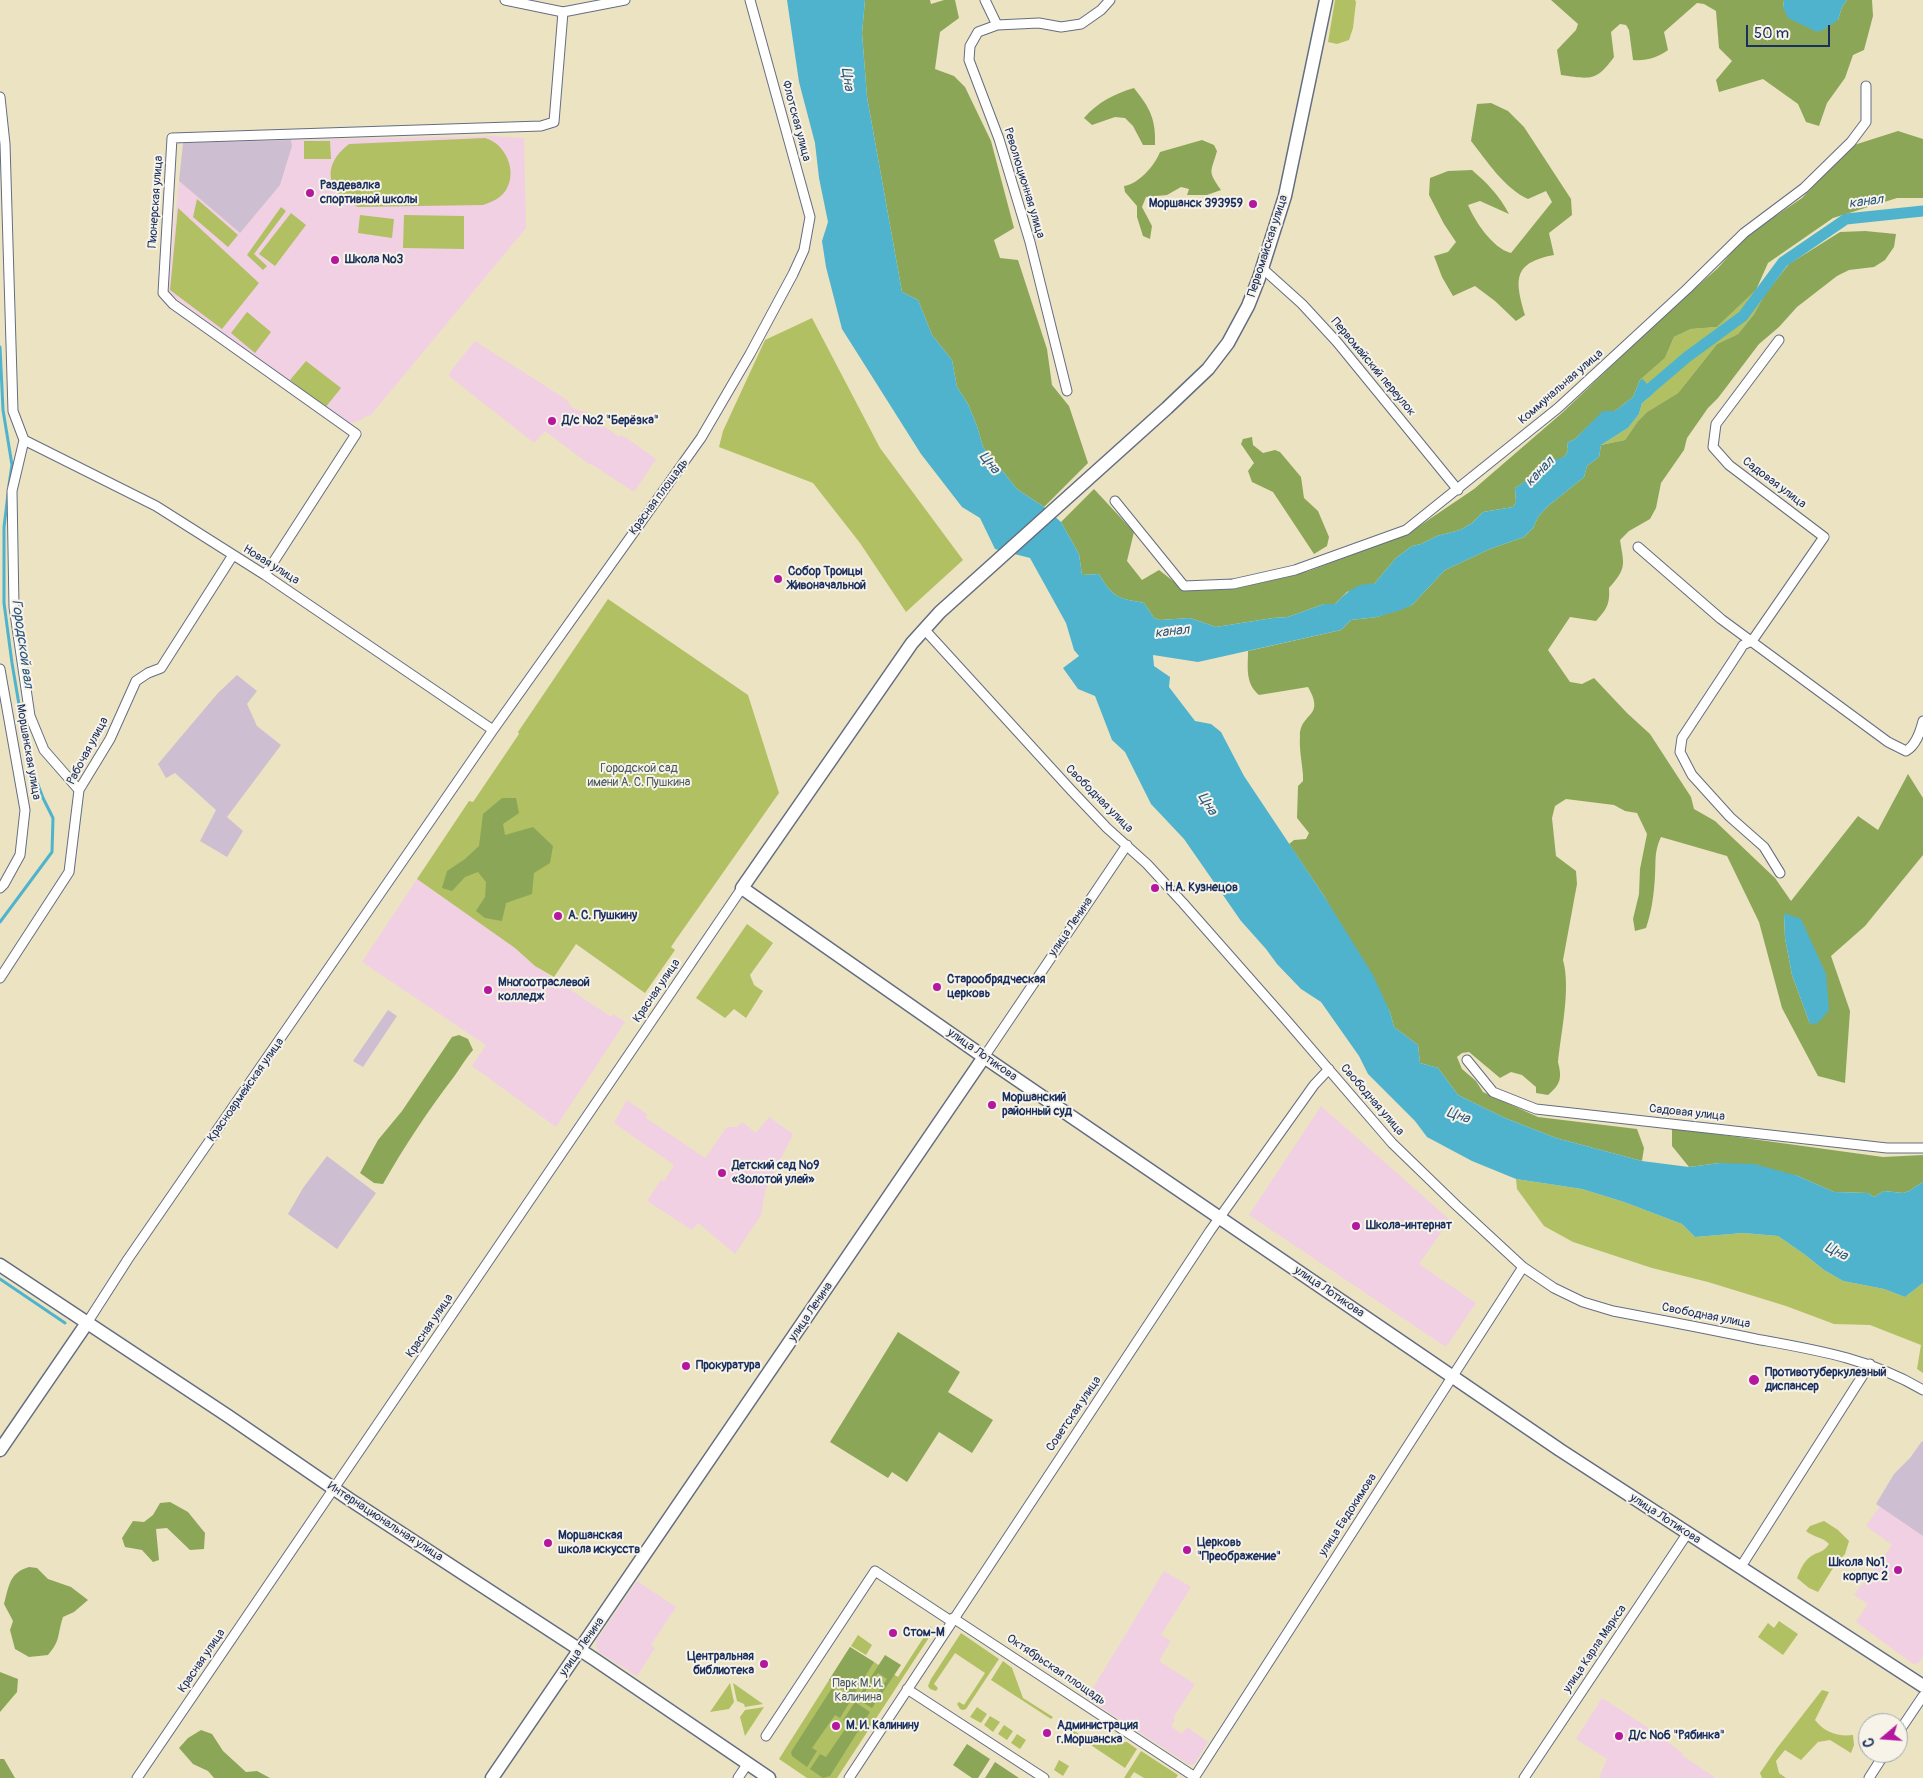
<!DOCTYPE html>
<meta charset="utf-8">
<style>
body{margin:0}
#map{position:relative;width:1923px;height:1778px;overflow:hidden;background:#ece3c3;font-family:Pangolin,sans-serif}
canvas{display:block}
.north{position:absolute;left:1858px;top:1713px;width:50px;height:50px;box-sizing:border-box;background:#f7f3e8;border:1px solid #9fa5b1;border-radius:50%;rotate:252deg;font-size:14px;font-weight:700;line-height:20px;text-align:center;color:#1b2f5e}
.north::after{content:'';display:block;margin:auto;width:18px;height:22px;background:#b5179e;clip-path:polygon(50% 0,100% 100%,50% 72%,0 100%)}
.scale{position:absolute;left:1746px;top:25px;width:84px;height:22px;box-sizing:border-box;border:2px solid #1b2f5e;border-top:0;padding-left:6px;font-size:15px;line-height:18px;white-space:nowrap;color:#1b2f5e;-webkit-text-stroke:4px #f7f3e8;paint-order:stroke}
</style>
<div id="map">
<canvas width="1923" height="1778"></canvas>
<div class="north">С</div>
<div class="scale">50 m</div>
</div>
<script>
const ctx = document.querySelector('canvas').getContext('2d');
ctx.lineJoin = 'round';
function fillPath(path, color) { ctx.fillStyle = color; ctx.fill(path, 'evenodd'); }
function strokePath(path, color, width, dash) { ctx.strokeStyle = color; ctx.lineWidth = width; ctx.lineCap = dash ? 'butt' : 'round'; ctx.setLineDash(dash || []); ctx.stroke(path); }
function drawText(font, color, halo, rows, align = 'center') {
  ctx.font = font + ' Pangolin,sans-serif'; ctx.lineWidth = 4; ctx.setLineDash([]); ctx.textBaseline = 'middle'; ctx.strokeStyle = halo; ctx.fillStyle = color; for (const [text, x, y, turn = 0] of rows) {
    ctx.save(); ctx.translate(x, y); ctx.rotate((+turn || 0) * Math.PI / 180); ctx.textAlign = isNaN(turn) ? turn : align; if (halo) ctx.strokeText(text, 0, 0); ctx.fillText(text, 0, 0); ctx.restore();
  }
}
fillPath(new Path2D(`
 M494 136 524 138 526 228 370 416 368 415 361 420 351 423 341 419 169 293 168 287 179 181 240 233 280 185 292 146 291 140Z
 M475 341 567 400 571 407 579 411H584L619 437 621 435 628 439 656 459 634 492 591 464 590 465 545 431 534 443 449 376 450 372Z
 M417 879 515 948 535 966 611 1017 613 1014 625 1022 556 1127 472 1066 486 1045 362 962Z
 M627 1100 647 1114 646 1118 705 1158 727 1127H737L742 1122 756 1133 769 1117 793 1134 765 1191 761 1215 735 1254 698 1223 692 1230 647 1201 661 1180 664 1181 674 1165 614 1123Z
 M1321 1106 1450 1220 1419 1264 1476 1303 1446 1347 1249 1215Z
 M1880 1506 1923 1536V1656L1919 1663 1913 1664 1856 1622 1868 1604 1854 1595 1892 1545 1866 1526Z
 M1164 1571 1191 1587 1161 1635 1171 1641 1159 1661 1195 1684 1173 1718 1175 1720 1171 1726 1182 1734 1187 1727 1208 1742 1195 1763 1192 1765 1188 1764 1087 1698Z
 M637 1581 676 1607 651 1645 655 1648 637 1676 599 1652 596 1646V1641Z
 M1602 1698 1658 1734 1683 1754 1682 1756 1686 1758 1716 1778H1599L1607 1759 1576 1739Z`), '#f1d0e3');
fillPath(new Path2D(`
 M291 140 292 146 280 185 240 233 179 181 183 143Z
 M237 675 257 691 247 704 257 726 281 745 227 817 243 831 227 857 200 841 216 810 175 773 166 778 158 764 218 693Z
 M388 1010 397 1016 363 1067 353 1061Z
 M327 1156 376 1193 337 1249 288 1214 303 1188Z
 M1922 1441 1923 1442V1536L1876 1504 1894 1474 1910 1458Z`), '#cebed1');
fillPath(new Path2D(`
 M1335 0H1355L1356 2 1353 28 1349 40 1337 44 1328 42Z
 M485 138C505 143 518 171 506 190 501 198 492 202 483 205L358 207C327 193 320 166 349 144Z
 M304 141H330L331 159H304Z
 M197 199 238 235 228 247 193 217Z
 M281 207 286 211 254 254 267 266 263 270 247 255Z
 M178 208 259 283 222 329 170 290Z
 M291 213 306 225 275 266 259 254Z
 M360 215 394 219 392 238 358 233Z
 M404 215 464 216V249L403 248Z
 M1756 290 1765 294 1754 314 1738 334 1717 344 1678 393 1647 412 1638 421 1625 440 1601 445 1628 428 1639 414 1642 403 1652 395 1643 380H1640L1665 358 1674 337 1691 329 1717 327Z
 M247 312 271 332 255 353 231 333Z
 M812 318 880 448 963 560 906 612 860 543 813 483 719 447 723 431 765 340Z
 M306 361 341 388 325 408 290 380Z
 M608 599 748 695 779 793 675 941 671 947 675 950 645 993 576 944 554 977 535 966 515 948 417 879 469 801 473 802 519 734 518 732Z
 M747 924 773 943 750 975 754 985 763 991 746 1018 734 1009 725 1018 696 998Z
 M1516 1179 1582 1189 1624 1202 1682 1224 1695 1237 1743 1233 1778 1236 1804 1254 1824 1270 1843 1281 1884 1289 1905 1297 1923 1283V1373L1917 1369 1921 1345 1870 1325 1834 1324 1786 1306 1708 1282 1652 1268 1573 1242 1544 1226 1517 1189Z
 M1824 1521 1838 1530 1849 1541 1845 1554 1835 1565 1818 1592 1809 1588 1797 1578C1800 1571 1803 1562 1810 1557 1818 1551 1822 1554 1829 1544 1823 1537 1813 1537 1806 1531L1810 1526Z
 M1779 1621 1798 1634 1783 1655 1758 1637 1768 1623 1774 1628Z
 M931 1626 932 1633 837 1778H807L779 1759 850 1647 898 1677Z
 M961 1633 999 1659 966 1709 963 1710 960 1709 957 1704 959 1702 964 1705 985 1673 955 1653 934 1684 938 1688 936 1691 930 1689 928 1686 931 1679Z
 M858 1635 872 1645 866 1655 851 1646Z
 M1003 1661 1012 1668 1023 1698 1053 1717 1051 1719 991 1680Z
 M730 1683 734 1702 729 1709 710 1712Z
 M733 1683 763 1704 745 1707 744 1704 737 1701Z
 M1822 1690 1829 1692 1815 1720C1824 1732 1838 1737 1853 1735L1854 1745 1851 1753 1830 1740 1818 1742 1801 1760 1785 1750 1776 1761 1779 1773 1786 1778H1762L1760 1773 1777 1748Z
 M764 1707 745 1736 740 1717 745 1710Z
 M977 1707 987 1714 981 1723 970 1717Z
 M990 1716 1000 1722 993 1732 984 1725Z
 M1004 1725 1013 1731 1007 1740 998 1734Z
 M1065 1725 1096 1745 1127 1742 1137 1749 1125 1768 1064 1727Z
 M1017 1734 1026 1740 1020 1749 1011 1743Z
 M1141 1751 1178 1775 1176 1778H1144L1134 1772 1130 1778H1124Z
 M1059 1760 1069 1766 1063 1776 1054 1770Z`), '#b1c062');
fillPath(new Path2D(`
 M865 0H930L931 4 944 0H955L959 18 940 32 935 69 954 76 965 87 991 141 1014 228 994 240 1000 258 1018 260 1047 349 1052 385 1069 406 1088 463 1044 507 1017 489 983 447 977 426 968 404 957 387 952 360 932 335 918 300 902 292 867 97 862 33Z
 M1551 0H1784L1783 7 1838 20 1842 7 1847 0H1872L1873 16 1864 50 1853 55 1845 78 1827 103 1819 126 1806 122 1798 104 1763 79 1719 92 1716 80 1732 61 1719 48 1716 11 1704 4 1697 3 1664 32 1668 50C1657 58 1646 61 1633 60L1629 30 1626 25 1620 24 1611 32 1614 57C1596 82 1590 79 1561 75L1557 50 1576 30 1578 24Z
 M1134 88C1150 108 1156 119 1155 145H1143L1133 126 1125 118 1115 117 1092 125 1084 118C1098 102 1114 94 1134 88Z
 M1491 103 1508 111 1524 127 1571 199 1572 215 1549 233 1554 255C1512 263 1515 280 1525 315L1516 321 1495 301 1475 286 1453 296 1442 277 1434 256 1448 252 1456 242 1444 224 1429 195 1430 178 1448 171 1472 170C1488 184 1499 195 1509 214L1480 201 1468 205C1475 221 1492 248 1511 253L1552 202 1546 191 1528 199C1504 188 1487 161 1471 141L1477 104Z
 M1898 131 1923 139V198H1897L1833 218 1768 263 1756 290 1717 327 1691 329 1674 337 1665 358 1640 380 1633 397 1615 411 1603 412 1575 439 1567 443 1568 450 1565 456 1515 488 1516 502 1513 507 1483 512 1472 523 1460 530 1437 536 1421 544 1412 546 1396 558 1374 584 1347 592 1335 604H1324L1288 617 1273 618 1216 627 1190 618 1160 620 1154 618 1144 603C1118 598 1113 598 1099 574L1082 575 1079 554 1061 522 1094 489 1134 532 1127 561 1142 580 1159 570 1186 591 1234 589 1309 571 1409 533 1474 489 1562 413 1668 312 1718 268 1746 236 1802 198 1851 146Z
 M1202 140 1214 145 1217 151C1211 173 1207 170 1221 190L1207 195H1187L1189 189 1181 187 1167 195 1146 197 1142 207 1152 226 1150 239 1143 236 1137 217V206L1125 192 1124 186C1139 184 1155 165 1160 152Z
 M1865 231 1896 234 1894 247 1885 260 1874 267 1849 270 1837 276 1797 307 1779 327 1759 344 1718 398 1708 408 1687 438 1684 450 1661 483 1656 508 1650 519 1629 531 1620 540C1624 565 1627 568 1609 588 1610 604 1607 609 1596 621L1570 617 1548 650 1570 682 1582 684 1594 678 1627 713 1650 734 1691 797 1694 809 1715 821 1775 878 1791 901 1858 816 1878 830 1908 774 1923 798V855L1865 926 1831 956 1850 1011 1845 1083 1818 1076 1782 1008 1759 922 1727 856 1661 837C1654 852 1656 860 1655 876 1654 893 1652 911 1646 928L1635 931 1633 919 1639 894 1640 869 1647 834 1637 813 1625 811 1614 805 1566 799 1555 806 1552 818 1556 856 1576 871 1577 884 1563 960C1571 988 1561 1032 1558 1062 1562 1078 1561 1084 1548 1095L1536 1093V1087L1522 1075 1511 1072 1500 1078 1469 1052 1462 1053 1457 1057 1462 1069 1476 1081 1483 1092 1538 1117 1637 1129 1644 1148 1642 1161 1556 1138 1505 1118 1458 1095 1438 1068 1420 1063 1418 1045 1394 1027 1390 1012 1324 896 1289 844 1294 840 1306 839 1309 833 1297 818 1298 786 1303 781V775C1302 762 1299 749 1300 736 1300 712 1326 718 1308 687L1259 695C1245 683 1248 668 1248 651L1341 630 1351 620 1377 617 1412 605 1445 570 1490 549 1524 537 1533 528 1538 517 1547 507 1584 477 1587 466 1599 457 1601 445 1625 440 1638 421 1647 412 1678 393 1717 344 1738 334 1754 314 1765 294 1789 264 1840 232ZM1784 914 1810 1024 1792 975 1785 938Z
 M1252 437 1253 445 1263 453 1275 450 1280 452 1301 477 1304 498 1318 511 1329 537 1327 546 1314 554 1273 492 1252 482 1248 471 1254 463 1241 444 1243 439Z
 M502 798H516L519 813 503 824 505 835 533 827 553 846 550 863 534 873 532 894 506 903 502 921 485 918 476 911 485 897 486 882 478 872 465 877 452 891 442 888 447 871 465 859 479 846 483 814Z
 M459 1035 468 1039 473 1050C465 1059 460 1069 453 1078 427 1112 404 1147 383 1184L374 1183 360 1173 378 1140 402 1111 452 1037Z
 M1672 1128 1883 1157 1923 1155V1182L1909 1191 1903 1193 1884 1191 1874 1197 1868 1193 1834 1192 1798 1176 1720 1163 1689 1167 1672 1146Z
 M898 1332 960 1372 948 1392 993 1420 972 1453 939 1432 907 1482 892 1472 888 1478 830 1442Z
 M170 1502 188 1512 205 1533 204 1549 190 1550 167 1528 156 1529 159 1560 153 1562 142 1550 125 1547 122 1538 133 1521 144 1522 153 1515 160 1503Z
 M29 1567 37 1568 48 1579 71 1587 88 1600 74 1612 63 1617C57 1635 61 1640 48 1655L29 1657 15 1649 10 1630 13 1621 4 1604C9 1586 9 1573 29 1567Z
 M850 1647 874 1662 853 1696 829 1680Z
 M885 1655 901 1665 872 1708 857 1699ZM878 1673 887 1679 871 1703 862 1696Z
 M0 1672 18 1679 17 1692 0 1712Z
 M832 1688 851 1700 840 1718 835 1715 812 1748 817 1751 807 1767 792 1756 791 1752Z
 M855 1702 870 1712 830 1776 823 1778 810 1769 820 1754 826 1757 848 1725 843 1720Z
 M201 1730 212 1734 223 1751 246 1772 257 1771 270 1778H214L208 1771 193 1764 179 1748 188 1738Z
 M967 1744 990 1759 978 1778H972L953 1765Z
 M0 1759H4L15 1778H0Z
 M995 1762 1019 1778H985Z`), '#8ca658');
fillPath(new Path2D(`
 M787 0H865L862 33 867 97 902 292 918 300 932 335 952 360 957 387 968 404 977 426 983 447 1017 489 1044 507 1061 522 1079 554 1082 575 1099 574C1113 598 1118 598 1144 603L1154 618 1160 620 1190 618 1216 627 1273 618 1288 617 1324 604H1335C1346 593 1357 582 1374 584L1396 558 1412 546 1421 544 1437 536 1460 530 1472 523 1483 512 1513 507 1516 502 1515 488 1542 470 1543 459H1559L1565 456 1568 450 1567 443 1575 439 1603 411H1615L1633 397 1640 380 1643 379 1653 392 1652 395 1642 403 1639 414 1628 428 1601 445 1599 457 1587 466 1584 477 1547 507 1538 517 1533 528 1524 537 1490 549 1445 570 1412 605 1401 610 1377 617 1351 620 1341 630 1198 662 1153 655 1154 666 1170 677 1169 687 1195 721 1211 724 1221 732 1244 776 1324 896 1373 975 1390 1012 1394 1027 1418 1045 1420 1063 1438 1068 1458 1095 1505 1118 1556 1138 1642 1161 1689 1167 1720 1163 1754 1164 1798 1176 1834 1192 1868 1193 1874 1197 1884 1191 1903 1193 1909 1191 1923 1182V1283L1905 1297 1884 1289 1843 1281 1824 1270 1804 1254 1778 1236 1743 1233 1695 1237 1682 1224 1624 1202 1582 1189 1516 1179 1472 1161 1427 1137 1415 1121 1368 1074 1359 1056 1321 1002 1301 989 1277 964 1266 949 1241 921 1184 839 1151 804 1125 752 1112 740 1095 696 1078 689 1063 668 1079 656 1074 650 1066 623 1030 558 995 549 980 518 962 507 921 454 842 329 826 267 822 241 828 222 819 178 815 143 799 82Z
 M1784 0H1847L1842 7 1838 20 1823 30 1817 32 1788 18 1783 7Z
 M1784 913 1801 919 1826 974 1829 1010 1818 1023 1810 1024 1792 975 1785 938Z`), '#4fb3ce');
strokePath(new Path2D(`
 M0 347 3 410 12 465 9 485
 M0 922 52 852 53 818 43 798 28 758 12 663 4 603V527L8 494
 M0 1279 65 1323`), '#4fb3ce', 3);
strokePath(new Path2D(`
 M1639 398 1687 357 1743 316 1783 262 1846 219 1923 211`), '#4fb3ce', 11);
const street = new Path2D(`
 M505 0 563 12 625 0
 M985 0 997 25 978 32 970 46 969 60 999 139 1030 242 1067 391
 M997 25 1039 23 1061 27 1081 24 1101 10 1110 0
 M0 97 5 144 13 411 24 440 12 491 14 607 30 716 44 750 79 790
 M1262 268 1302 304 1337 342 1458 490
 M1779 340 1716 424 1713 447 1729 465 1824 537 1752 641 1743 645 1740 650 1682 738 1680 752 1692 775 1730 817 1764 847 1780 873
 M24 440 156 506 265 575 493 730
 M1115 501 1184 586 1233 584 1295 570 1406 530 1558 408 1687 289 1744 233 1804 188 1851 142 1866 122V86
 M1638 547 1721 619 1888 742 1906 751C1916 745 1920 733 1923 721
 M265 575 356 434 173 304 163 293 172 138 541 126 554 122 563 12
 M924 629 1071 790 1107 828 1147 864 1183 903 1287 1021 1392 1143 1456 1205 1523 1267 1554 1288 1583 1302 1613 1311C1661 1320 1708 1329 1756 1339 1816 1350 1869 1358 1923 1390
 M0 669 25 810 20 855 4 884 0 888
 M0 978 69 872 79 790 110 739 136 681 148 673 161 668 233 555
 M984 1057 1127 845
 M1467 1060 1493 1092 1536 1109 1887 1148H1923
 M87 1323 128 1259 493 730 701 438 750 354 793 274 804 250 810 217 750 0
 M1740 1568 1870 1364
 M953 1618 1195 1777
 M907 1689 1044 1778
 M1898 1733 1923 1696
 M766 1736 875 1571 951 1621
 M137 1778 742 888
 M738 1778 748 1763
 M849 1778 1210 1231 1314 1085 1329 1069
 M1194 1778 1523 1267
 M1524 1778 1687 1534
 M1869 1778 1885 1753`);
const secondary = new Path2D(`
 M1326 0 1285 196 1259 278 1248 306 1228 343 1208 369 1167 408 940 612 912 643 742 888 984 1057 1560 1450 1923 1686
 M0 1265 228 1416 349 1499 594 1659 769 1778
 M0 1450 87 1323
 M492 1778 984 1057`);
strokePath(street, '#646e81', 11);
strokePath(secondary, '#646e81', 15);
strokePath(street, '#fff', 9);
strokePath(secondary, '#fff', 12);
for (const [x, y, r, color] of [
 [310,193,5,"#b5179e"],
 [1253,204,5,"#b5179e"],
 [335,260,5,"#b5179e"],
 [552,421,5,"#b5179e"],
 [778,579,5,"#b5179e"],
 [1155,888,5,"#b5179e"],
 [558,916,5,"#b5179e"],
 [937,987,5,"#b5179e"],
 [488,990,5,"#b5179e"],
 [992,1105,5,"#b5179e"],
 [722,1173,5,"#b5179e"],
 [1356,1226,5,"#b5179e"],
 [686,1366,5,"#b5179e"],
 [1754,1380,6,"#b5179e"],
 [548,1543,5,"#b5179e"],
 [1187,1550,5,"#b5179e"],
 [1898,1570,5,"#b5179e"],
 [893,1633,5,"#b5179e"],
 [764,1664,5,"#b5179e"],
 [836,1726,5,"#b5179e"],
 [1047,1733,5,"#b5179e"],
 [1619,1736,5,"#b5179e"]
]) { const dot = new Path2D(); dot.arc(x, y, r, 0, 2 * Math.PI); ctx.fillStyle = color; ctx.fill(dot); strokePath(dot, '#f7f3e8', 2); }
drawText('12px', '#1b2f5e', '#f7f3e8', [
 ["Флотская улица",796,121,75],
 ["Революционная улица",1024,183,73],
 ["Пионерская улица",156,202,-86],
 ["Первомайская улица",1268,246,-72],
 ["Первомайский переулок",1373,367,50],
 ["Коммунальная улица",1561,387,-41],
 ["Садовая улица",1774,483,37],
 ["Красная площадь",659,497,-54],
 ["Новая улица",271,565,32],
 ["Рабочая улица",88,751,-62],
 ["Моршанская улица",28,752,80],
 ["Свободная улица",1099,799,45],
 ["улица Ленина",1071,927,-56],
 ["Красная улица",657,991,-56],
 ["улица Лотикова",982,1055,35],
 ["Красноармейская улица",246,1090,-55],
 ["Свободная улица",1372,1100,49],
 ["Садовая улица",1687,1113,6],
 ["улица Лотикова",1329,1292,34],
 ["улица Ленина",811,1312,-56],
 ["Свободная улица",1706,1316,11],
 ["Красная улица",430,1326,-56],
 ["Советская улица",1074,1414,-56],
 ["улица Евдокимова",1348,1515,-57],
 ["улица Лотикова",1665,1519,33],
 ["Интернациональная улица",385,1522,33],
 ["улица Ленина",582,1647,-55],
 ["улица Карла Маркса",1595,1649,-56],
 ["Красная улица",202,1661,-56],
 ["Октябрьская площадь",1056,1670,34]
]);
drawText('bold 12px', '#1b2f5e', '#f7f3e8', [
 ["Раздевалка",320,186],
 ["спортивной школы",320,200],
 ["Моршанск 393959",1243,204,"right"],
 ["Школа №3",345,260],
 ["Д/с №2 \"Берёзка\"",562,421],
 ["Собор Троицы",788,572],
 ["Живоначальной",788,586],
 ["Н.А. Кузнецов",1165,888],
 ["А. С. Пушкину",568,916],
 ["Старообрядческая",947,980],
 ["церковь",947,994],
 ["Многоотраслевой",498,983],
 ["колледж",498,997],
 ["Моршанский",1002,1098],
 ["районный суд",1002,1112],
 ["Детский сад №9",732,1166],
 ["«Золотой улей»",732,1180],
 ["Школа-интернат",1366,1226],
 ["Прокуратура",696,1366],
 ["Противотуберкулезный",1765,1373],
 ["диспансер",1765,1387],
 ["Моршанская",558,1536],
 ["школа искусств",558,1550],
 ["Церковь",1197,1543],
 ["\"Преображение\"",1197,1557],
 ["Школа №1,",1888,1563,"right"],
 ["корпус 2",1888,1577,"right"],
 ["Стом-М",903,1633],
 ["Центральная",754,1657,"right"],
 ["библиотека",754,1671,"right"],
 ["М. И. Калинину",846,1726],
 ["Администрация",1057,1726],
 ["г.Моршанска",1057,1740],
 ["Д/с №6 \"Рябинка\"",1629,1736]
], 'left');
drawText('12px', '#485a5f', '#f7f3e8', [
 ["Городской сад",639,769],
 ["имени А. С. Пушкина",639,783],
 ["Парк М. И.",858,1684],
 ["Калинина",858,1698]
]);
drawText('italic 14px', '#2b5780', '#f7f3e8', [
 ["Цна",847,79,82],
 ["канал",1866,202,-7],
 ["Цна",989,463,52],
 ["канал",1540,472,-46],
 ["канал",1172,632,-6],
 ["Городской вал",22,644,82],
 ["Цна",1207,804,59],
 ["Цна",1458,1116,19],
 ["Цна",1836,1252,27]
]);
</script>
